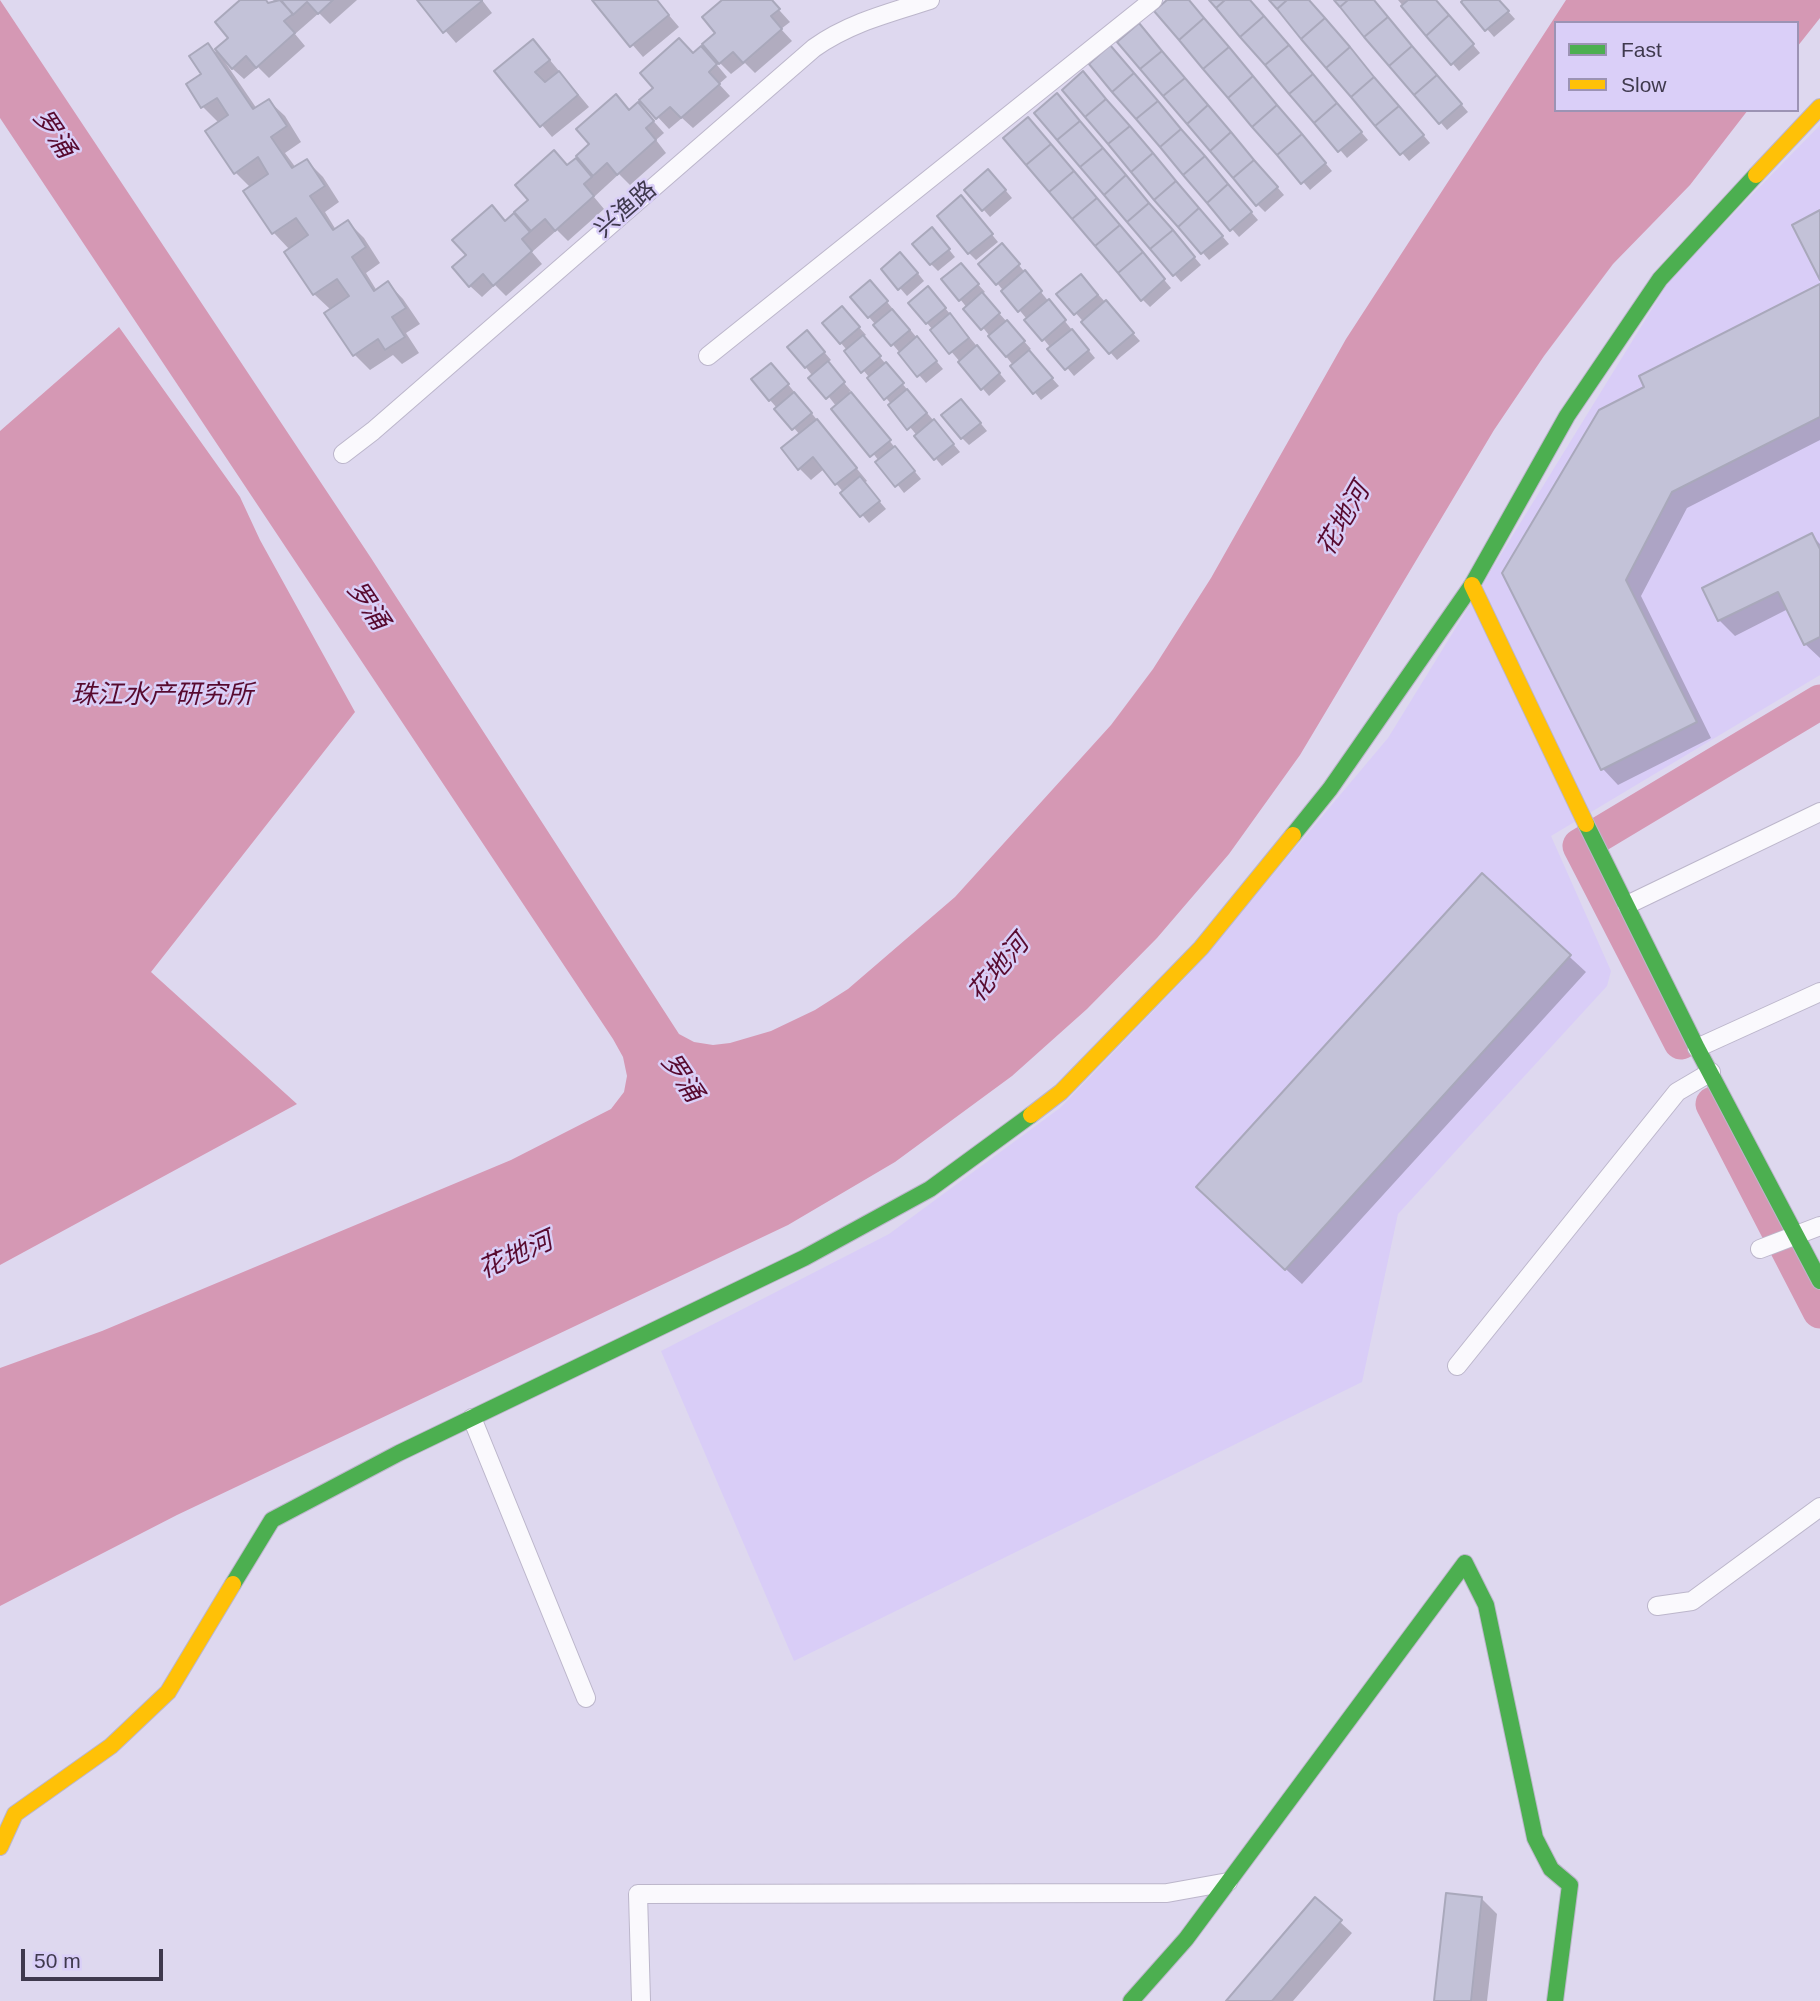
<!DOCTYPE html>
<meta charset="utf-8">
<style>
body{margin:0}
#map{position:relative;width:1820px;height:2001px;overflow:hidden;background:#ded8ef;font-family:Arial,sans-serif}
canvas{display:block}
.legend{position:absolute;left:1554px;top:21px;width:245px;height:91px;box-sizing:border-box;background:#dacff8;border:2px solid #9c93b4;margin:0;padding:9px 12px;list-style:none;font-size:21px;color:#3f394d}
.legend li{display:flex;align-items:center;gap:14px;height:35px}
.legend b{width:35px;border:2px solid #9c93b4}
.scale{position:absolute;left:21px;top:1949px;width:142px;height:32px;box-sizing:border-box;border:4px solid #3f394d;border-top:0;padding-left:9px;font-size:21px;line-height:24px;white-space:nowrap;color:#3f394d;-webkit-text-stroke:5px #dacff8;paint-order:stroke}
</style>
<div id="map">
<canvas width="1820" height="2001"></canvas>
<ul class="legend">
<li><b style="height:9px;background:#4caf50"></b>Fast</li>
<li><b style="height:9px;background:#ffc107"></b>Slow</li>
</ul>
<div class="scale">50 m</div>
</div>
<script>
const ctx = document.querySelector('canvas').getContext('2d');
ctx.lineJoin = 'round';
function fillPath(path, color) { ctx.fillStyle = color; ctx.fill(path, 'evenodd'); }
function strokePath(path, color, width, dash) { ctx.strokeStyle = color; ctx.lineWidth = width; ctx.lineCap = dash ? 'butt' : 'round'; ctx.setLineDash(dash || []); ctx.stroke(path); }
function drawText(font, color, halo, rows, align = 'center') {
  ctx.font = font + ' Arial,"Noto Sans SC",sans-serif'; ctx.lineWidth = 5; ctx.setLineDash([]); ctx.textBaseline = 'middle'; ctx.strokeStyle = halo; ctx.fillStyle = color; for (const [text, x, y, turn = 0] of rows) {
    ctx.save(); ctx.translate(x, y); ctx.rotate((+turn || 0) * Math.PI / 180); ctx.textAlign = isNaN(turn) ? turn : align; if (halo) ctx.strokeText(text, 0, 0); ctx.fillText(text, 0, 0); ctx.restore();
  }
}
fillPath(new Path2D(`
 M1820 125V675L1551 836 1611 971 1607 986 1398 1214 1362 1382 794 1661 661 1351 889 1234 1060 1108 1190 973 1388 738 1671 278Z`), '#d9cdf7');
fillPath(new Path2D(`
 M0 0 371 558 679 1034 694 1042 713 1045 730 1043 771 1031 815 1010 848 989 955 897 1111 725 1153 669 1211 578 1346 339 1566 0H1820V18L1797 47V23H1556V110H1748L1690 185 1613 264 1544 356 1494 430 1300 755 1229 854 1157 938 1087 1009 1012 1076 895 1162 788 1225 177 1515 0 1606V1368L102 1331 511 1160 611 1109 624 1092 627 1076 623 1057 613 1039 0 118Z
 M119 327 240 497 260 540 355 712 151 972 297 1104 0 1265V431Z`), '#d598b4');
fillPath(new Path2D(`
 M243 0H265L269 4 274 0H357L330 24 319 13 295 34 305 46 269 78 258 67 244 79 225 62 257 109 269 101 285 116 301 142 285 153 296 168 307 161 323 177 339 202 325 212 336 230 348 222 364 238 380 263 366 273 377 291 388 283 403 299 420 324 406 333 419 353 402 364 393 355 370 370 355 355 331 310 314 294 290 250 274 233 251 188 236 173 219 123 203 107V74L208 45 215 52 231 38Z
 M419 0H482L492 13 456 43Z
 M594 0H656L679 27 643 57Z
 M725 0H770L790 22 781 29 792 41 755 73 745 63 731 74 720 63 718 33Z
 M1170 0H1188L1332 171 1310 190 1157 11Z
 M1212 0H1249L1368 140 1347 158Z
 M1271 0H1308L1430 143 1409 161Z
 M1336 0H1373L1468 112 1447 130Z
 M1398 0H1435L1480 53 1459 71Z
 M1462 0H1498L1515 19 1494 37Z
 M1146 33 1284 195 1265 212 1257 204Z
 M544 53 589 107 552 137 497 72Z
 M693 55 712 59 727 77 719 84 730 96 693 128 682 118 669 129 642 100Z
 M1118 55 1258 220 1239 237 1232 229Z
 M1090 81 1229 244 1209 260 1064 90Z
 M1064 103 1201 265 1181 282 1037 113Z
 M630 111 649 116 664 133 656 140 666 153 630 185 619 174 594 197 604 209 568 241 557 230 532 252 542 264 506 296 495 285 482 297 470 286 506 222 576 160 593 177 595 175 579 156Z
 M1035 126 1171 288 1150 307 1142 299Z
 M996 179 1012 198 990 217 983 209Z
 M968 205 998 242 976 260 969 253Z
 M939 237 955 257 938 271 931 264Z
 M1009 253 1095 358 1074 376 997 283Z
 M908 261 924 281 907 296 900 288Z
 M968 273 985 292 982 294 1031 349 1028 351 1059 386 1041 400 960 299Z
 M1088 283 1140 341 1117 360 1059 294Z
 M1820 286V440L1687 508 1641 596 1711 738 1618 785 1603 769 1647 388Z
 M877 290 943 369 926 383 869 317Z
 M935 296 1006 381 989 396 927 323Z
 M849 316 866 335 863 337 960 452 942 466 841 343Z
 M814 340 831 360 827 363 851 391 849 392 921 479 904 493 790 347Z
 M778 372 867 481 864 483 886 509 869 523 824 469 811 480 799 468 800 435 770 400Z
 M968 408 987 431 969 445 962 438Z
 M1812 536 1820 544V658L1805 644 1788 609 1735 636 1719 620Z
 M1482 876 1586 972 1302 1284 1214 1203Z
 M1481 1898 1497 1914 1487 2001H1436Z
 M1340 1922 1352 1933 1293 2001H1228Z`), '#0003');
strokePath(new Path2D(`
 M1681 1042 1580 846 1820 702
 M1713 1104 1820 1311`), '#d598b4', 35);
const building = new Path2D(`
 M240 0H266L268 3 280 0 293 14 284 21 295 33 256 68 246 56 232 69 215 49 228 38 215 22Z
 M281 0H333L318 14 307 2 293 15Z
 M417 0H482V1L443 33Z
 M592 0H657L669 15 630 47Z
 M722 0H772L780 9 771 16 782 29 743 63 733 52 719 64 702 44 715 33 702 17Z
 M1167 0H1189L1204 18 1179 40 1154 11Z
 M1209 0H1225L1216 8Z
 M1225 0H1250L1264 16 1240 37 1216 8Z
 M1269 0H1287L1277 9Z
 M1287 0H1309L1325 18 1301 39 1277 9Z
 M1334 0H1348L1340 7Z
 M1348 0H1374L1388 17 1364 37 1340 7Z
 M1408 0H1436L1449 15 1426 36 1401 6Z
 M1463 0H1499L1509 11 1485 31 1461 2Z
 M1449 15 1474 44 1451 65 1426 36Z
 M1264 16 1289 45 1265 65 1240 37Z
 M1388 17 1412 46 1389 66 1364 37Z
 M1204 18 1229 47 1203 69 1179 40Z
 M1325 18 1350 47 1326 68 1301 39Z
 M1139 23 1162 51 1140 69 1117 42Z
 M679 38 693 53 701 46 717 64 709 72 720 84 681 118 670 107 656 119 639 100 653 88 640 73Z
 M533 39 550 60 535 72 545 82 559 71 578 95 540 127 494 71Z
 M208 43 253 109 269 99 287 126 271 137 292 168 307 159 325 186 310 196 333 230 348 220 366 247 352 257 374 291 388 281 406 308 392 317 405 337 385 350 378 339 353 356 324 313 349 296 337 279 313 295 284 252 308 235 296 218 272 234 243 191 268 174 258 157 234 174 205 131 228 115 217 98 201 108 186 84 201 74 189 56Z
 M1110 45 1134 73 1112 92 1089 64Z
 M1289 45 1313 74 1289 94 1265 65Z
 M1412 46 1437 75 1414 95 1389 66Z
 M1229 47 1253 76 1228 98 1203 69Z
 M1350 47 1374 77 1351 97 1326 68Z
 M1162 51 1185 78 1163 96 1140 69Z
 M1083 71 1106 99 1085 117 1062 90Z
 M1134 73 1158 101 1136 119 1112 92Z
 M1313 74 1337 103 1314 123 1289 94Z
 M1437 75 1462 104 1439 124 1414 95Z
 M1253 76 1277 105 1252 127 1228 98Z
 M1374 77 1399 106 1375 126 1351 97Z
 M1185 78 1208 105 1187 124 1163 96Z
 M1057 93 1080 121 1057 140 1034 113Z
 M616 94 629 110 638 102 654 121 646 128 656 140 617 175 607 163 593 176 576 156 589 144 576 129Z
 M1106 99 1130 126 1108 144 1085 117Z
 M1158 101 1181 129 1160 147 1136 119Z
 M1337 103 1362 132 1338 152 1314 123Z
 M1208 105 1231 132 1210 151 1187 124Z
 M1277 105 1302 134 1277 155 1252 127Z
 M1399 106 1424 135 1400 155 1375 126Z
 M1028 117 1051 144 1026 165 1003 138Z
 M1080 121 1103 148 1080 167 1057 140Z
 M1130 126 1153 153 1131 172 1108 144Z
 M1181 129 1205 156 1183 175 1160 147Z
 M1231 132 1254 160 1233 178 1210 151Z
 M1302 134 1326 163 1301 184 1277 155Z
 M1051 144 1074 171 1049 192 1026 165Z
 M1103 148 1126 175 1104 195 1080 167Z
 M554 150 567 165 576 158 592 177 584 184 594 196 555 231 545 219 531 231 514 212 528 200 515 185Z
 M1153 153 1176 181 1154 200 1131 172Z
 M1205 156 1228 184 1207 203 1183 175Z
 M1254 160 1278 187 1256 206 1233 178Z
 M988 169 1006 190 982 211 964 190Z
 M1074 171 1097 198 1072 219 1049 192Z
 M1126 175 1149 203 1127 222 1104 195Z
 M1176 181 1199 208 1178 227 1154 200Z
 M1228 184 1252 212 1230 231 1207 203Z
 M961 195 993 234 968 254 937 216Z
 M1097 198 1120 225 1095 246 1072 219Z
 M1149 203 1173 230 1150 249 1127 222Z
 M492 205 505 221 514 213 530 232 522 239 532 251 493 286 483 274 469 287 452 267 466 255 452 240Z
 M1199 208 1223 236 1201 254 1178 227Z
 M1820 210V280L1792 225Z
 M1120 225 1143 252 1118 273 1095 246Z
 M932 227 950 249 930 265 912 244Z
 M1173 230 1195 257 1173 276 1150 249Z
 M1002 243 1020 264 996 285 978 264Z
 M900 252 918 273 898 290 881 269Z
 M1143 252 1165 279 1141 301 1118 273Z
 M961 263 979 284 959 301 941 279Z
 M1025 270 1042 291 1018 312 1001 291Z
 M1081 274 1098 295 1074 315 1056 294Z
 M870 280 888 301 868 318 850 297Z
 M1820 284V417L1672 492 1626 580 1697 722 1601 770 1502 573 1599 410 1644 387 1639 376Z
 M928 286 946 308 926 324 908 303Z
 M982 292 1000 313 981 330 963 309Z
 M1049 299 1066 320 1042 341 1024 320Z
 M1106 300 1134 333 1109 354 1081 322Z
 M842 306 860 327 840 344 822 323Z
 M892 309 910 330 891 346 873 325Z
 M950 313 969 338 949 354 930 330Z
 M1007 320 1025 341 1006 357 988 336Z
 M1072 329 1089 350 1065 370 1047 349Z
 M807 330 825 352 805 368 787 347Z
 M863 335 881 356 861 373 844 351Z
 M917 336 937 361 917 377 898 353Z
 M977 345 1000 373 981 390 958 362Z
 M1029 350 1053 378 1033 394 1010 366Z
 M828 361 845 382 826 399 808 378Z
 M886 362 904 383 884 400 867 378Z
 M771 363 789 384 769 401 751 379Z
 M907 389 927 413 907 430 888 405Z
 M794 392 812 413 792 430 774 409Z
 M851 392 891 440 870 457 831 409Z
 M961 399 981 423 961 439 941 415Z
 M817 419 857 468 835 485 813 457 798 470 781 448Z
 M934 419 954 444 934 460 914 436Z
 M895 446 915 471 895 487 875 462Z
 M860 476 880 501 860 517 840 493Z
 M1812 533 1820 549V637L1804 645 1778 592 1718 621 1702 588Z
 M1482 873 1571 955 1285 1270 1196 1187Z
 M1446 1893 1482 1897 1471 2001H1434Z
 M1315 1897 1342 1920 1272 2001H1226Z`);
fillPath(building, '#c3c2d8');
strokePath(building, '#a9a8bb', 2);
const street = new Path2D(`
 M708 356 1153 0
 M343 454 373 431 814 48C849 23 889 13 930 0
 M1627 905 1820 812
 M1697 1048 1820 992
 M1760 1249 1820 1226
 M1457 1366 1677 1092 1711 1072
 M472 1418 586 1698
 M1657 1606 1692 1601 1820 1507
 M641 2001 638 1894 1167 1893 1228 1882`);
const fast = new Path2D(`
 M1586 824 1697 1048 1820 1281
 M1293 835 1330 789 1472 585 1567 416 1660 279 1756 175
 M233 1584 272 1520 399 1453 804 1258 930 1189 1031 1115
 M1131 2001 1186 1939 1465 1563 1486 1605 1535 1838 1551 1869 1570 1885 1555 2001`);
const slow = new Path2D(`
 M1756 175 1820 107
 M1472 585 1586 824
 M1031 1115 1061 1092 1201 948 1293 835
 M0 1847 15 1814 111 1746 168 1692 233 1584`);
strokePath(street, '#bcb6cb', 20);
strokePath(fast, '#bcb6cb', 18);
strokePath(slow, '#bcb6cb', 18);
strokePath(street, '#faf9fd', 18);
strokePath(fast, '#4caf50', 16);
strokePath(slow, '#ffc107', 16);
drawText('24px', '#3f394d', '#dacff8', [
 ["兴渔路",626,210,-41]
]);
drawText('italic 26px', '#580a2f', '#dacff8', [
 ["罗涌",53,134,56],
 ["花地河",1344,520,-60],
 ["罗涌",367,606,56],
 ["珠江水产研究所",162,696],
 ["花地河",999,969,-50],
 ["罗涌",681,1078,56],
 ["花地河",516,1256,-24]
]);
</script>
